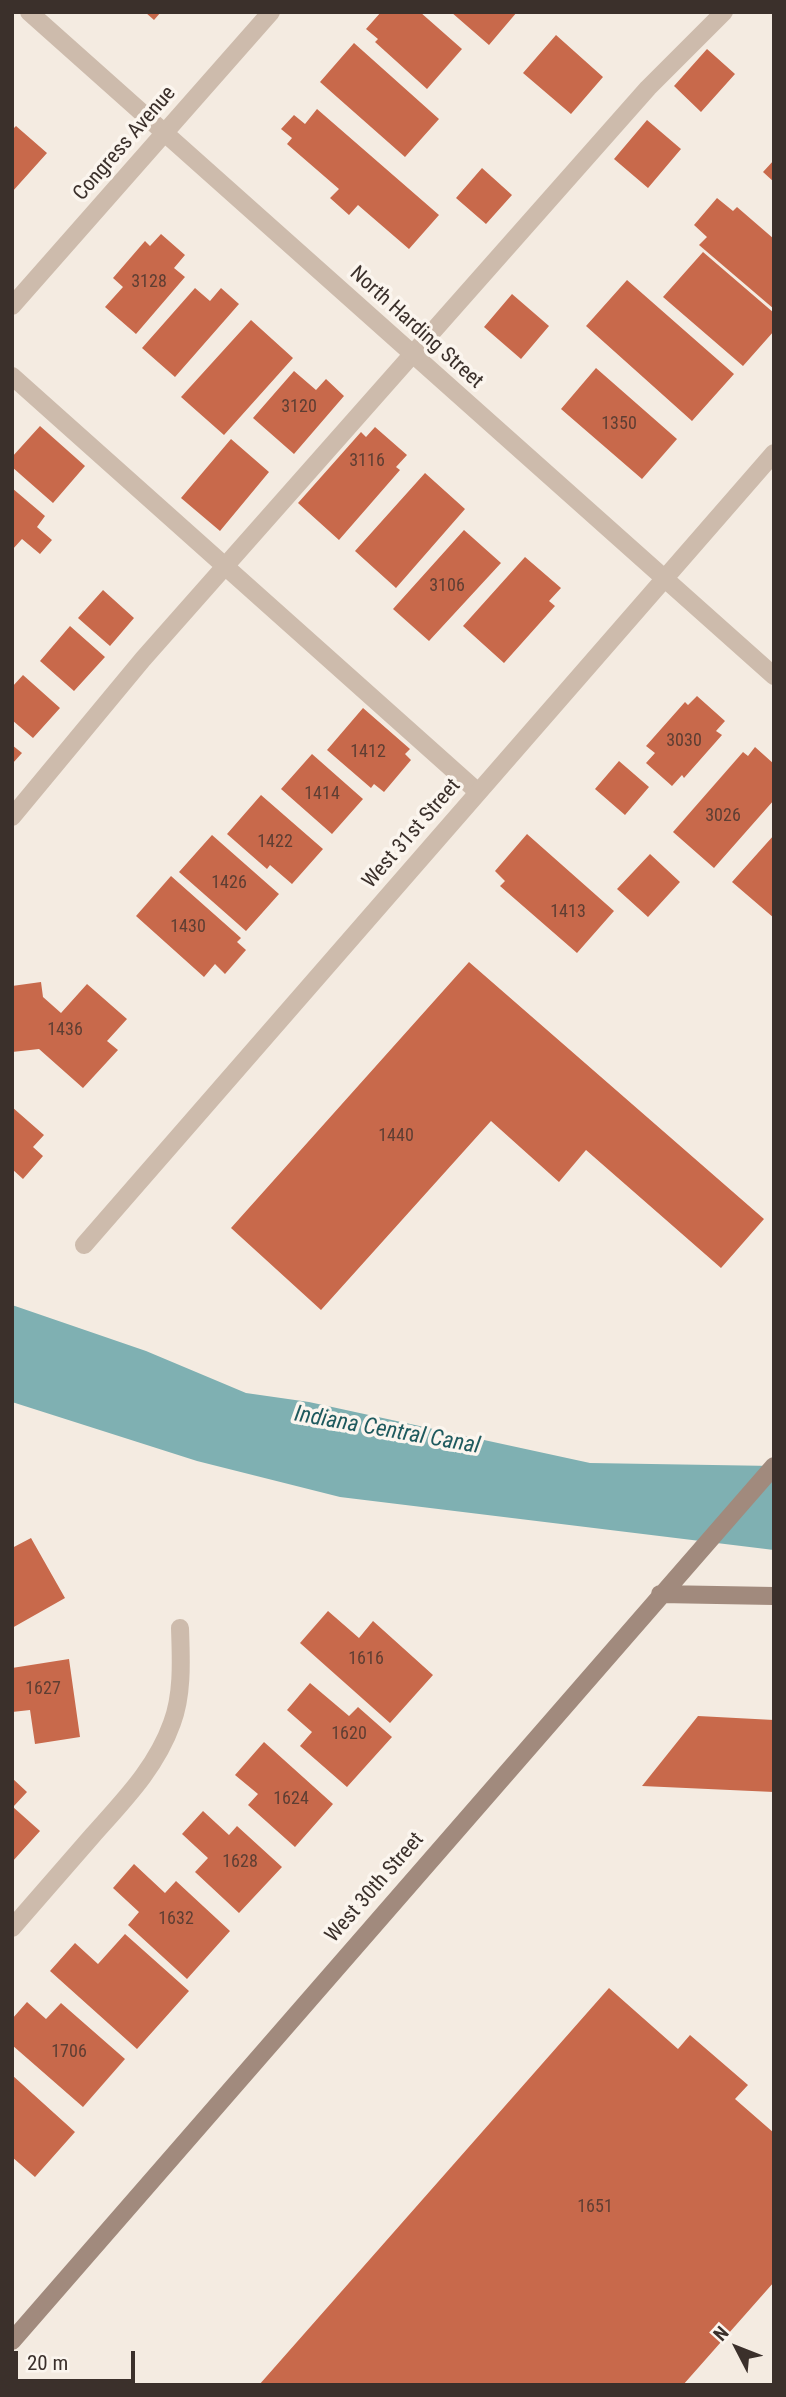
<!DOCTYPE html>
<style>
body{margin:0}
#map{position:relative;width:786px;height:2397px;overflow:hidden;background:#f4ebe1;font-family:"Roboto Condensed",sans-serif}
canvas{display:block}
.frame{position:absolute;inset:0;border:14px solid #3b302b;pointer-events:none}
.north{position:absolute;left:702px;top:2313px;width:70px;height:70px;-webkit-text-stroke:5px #fbf5ee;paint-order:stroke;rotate:312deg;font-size:19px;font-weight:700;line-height:28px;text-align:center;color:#3b302b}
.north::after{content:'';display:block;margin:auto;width:24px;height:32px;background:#3b302b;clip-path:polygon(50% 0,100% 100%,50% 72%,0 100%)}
.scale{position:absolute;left:14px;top:2351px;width:121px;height:32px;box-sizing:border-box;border:4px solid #3b302b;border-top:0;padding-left:9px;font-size:21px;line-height:24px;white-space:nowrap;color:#3b302b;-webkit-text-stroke:5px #fbf5ee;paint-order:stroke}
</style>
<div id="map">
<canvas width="786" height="2397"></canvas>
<div class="frame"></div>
<div class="north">N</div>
<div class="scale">20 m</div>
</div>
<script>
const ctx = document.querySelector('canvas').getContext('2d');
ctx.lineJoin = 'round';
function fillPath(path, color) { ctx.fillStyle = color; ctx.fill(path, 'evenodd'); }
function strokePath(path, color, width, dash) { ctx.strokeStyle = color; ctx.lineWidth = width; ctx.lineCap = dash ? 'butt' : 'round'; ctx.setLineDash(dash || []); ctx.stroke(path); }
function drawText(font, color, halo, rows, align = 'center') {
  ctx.font = font + ' "Roboto Condensed",sans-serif'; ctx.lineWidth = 7; ctx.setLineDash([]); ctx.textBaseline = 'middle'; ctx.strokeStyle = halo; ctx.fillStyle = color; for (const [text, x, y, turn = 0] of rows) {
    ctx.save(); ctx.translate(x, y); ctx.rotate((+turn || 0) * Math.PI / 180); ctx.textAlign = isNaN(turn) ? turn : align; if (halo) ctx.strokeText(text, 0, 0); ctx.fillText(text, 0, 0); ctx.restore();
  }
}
fillPath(new Path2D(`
 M12 1305 146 1351 246 1393 309 1402 590 1463 774 1466V1550L340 1497 197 1461 12 1402Z`), '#7fb0b2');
fillPath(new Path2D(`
 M145 12H161L154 20Z
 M381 12H420L462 49 427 89 375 42 378 39 366 29Z
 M451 12H517L489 45Z
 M556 35 603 77 571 114 523 73Z
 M354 43 439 119 405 157 320 82Z
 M707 49 735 74 701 112 674 86Z
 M317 109 439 215 409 249 358 205 349 215 330 198 339 189 287 144 292 138 281 129 294 115 305 124Z
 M647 120 681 149 648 188 614 159Z
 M16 126 47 153 12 192V130Z
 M774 160V182L763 172Z
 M482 168 512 195 486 224 456 198Z
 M717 198 733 211 737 207 774 239V309L699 245 707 237 694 225Z
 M161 234 185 255 174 268 185 277 136 334 105 307 123 287 113 278 145 241 150 246Z
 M703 252 774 313V331L743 366 663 297Z
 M627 280 734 374 692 421 586 326Z
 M195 288 210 301 221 288 239 304 175 377 142 348Z
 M512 294 549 326 521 359 484 327Z
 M251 320 293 358 224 435 181 397Z
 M596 368 677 439 642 479 561 409Z
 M294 371 316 390 326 379 344 396 294 454 253 418Z
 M40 426 85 466 53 503 12 467V457Z
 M375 427 407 455 396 467 400 470 339 540 298 503 361 432 366 437Z
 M231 439 269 472 220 531 181 498Z
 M425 473 465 509 396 588 355 551Z
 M12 488 45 516 37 527 52 540 40 554 22 539 12 550Z
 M464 530 501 563 429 641 393 609Z
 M525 557 561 588 549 601 555 606 504 663 463 626Z
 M103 590 134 618 110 646 78 618Z
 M70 626 105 657 74 691 40 661Z
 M23 675 60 708 33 738 12 720V687Z
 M697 696 725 721 716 731 722 735 684 778 682 775 672 786 646 763 655 753 646 746 685 702 688 705Z
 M363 708 410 749 405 754 411 760 384 792 374 784 371 788 327 750Z
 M12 745 22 753 12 764Z
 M755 747 774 764V800L714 868 673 832 743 752 748 756Z
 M312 754 363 799 332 834 281 789Z
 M619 761 649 787 625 815 595 789Z
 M261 795 323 849 292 884 270 865 267 869 227 834Z
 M527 834 614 911 577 953 500 886 505 881 495 871Z
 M212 835 279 894 246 931 179 872Z
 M774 835V918L732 882Z
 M650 854 680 882 648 917 617 889Z
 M171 876 241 938 237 942 246 950 225 974 215 964 204 977 136 916Z
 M469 962 764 1219 721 1268 586 1150 559 1182 491 1121 321 1310 231 1228Z
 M41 982 43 997 61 1013 87 984 127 1019 107 1041 118 1050 83 1088 39 1049 12 1052V986Z
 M12 1107 44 1135 33 1147 43 1156 23 1179 12 1169Z
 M31 1538 65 1598 12 1628V1548Z
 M328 1611 359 1638 373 1621 433 1675 390 1723 300 1643Z
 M69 1659 80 1737 35 1744 30 1710 12 1712V1668Z
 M310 1683 349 1716 358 1707 392 1737 347 1787 300 1746 312 1732 287 1710Z
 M698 1716 774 1720V1792L642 1786Z
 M264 1742 333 1804 295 1847 248 1805 258 1794 235 1775Z
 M12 1778 27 1792 13 1807 40 1831 12 1862Z
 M203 1811 229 1835 237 1826 282 1867 239 1913 195 1872 208 1858 182 1834Z
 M134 1864 165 1893 176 1881 230 1931 187 1979 128 1925 139 1912 113 1888Z
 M125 1934 189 1991 137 2049 50 1971 75 1943 98 1964Z
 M609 1988 678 2049 690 2035 748 2085 735 2099 774 2133V2282L683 2385H259Z
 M27 2002 46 2019 61 2003 125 2059 83 2107 12 2045V2019Z
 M12 2075 75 2132 35 2177 12 2157Z`), '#c8694b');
strokePath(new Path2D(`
 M12 376 478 792
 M12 817 143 659 648 88 724 12`), '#cdbbac', 18);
strokePath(new Path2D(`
 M29 12 774 676
 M12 306 271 12
 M84 1245 774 453
 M12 1928C39 1897 66 1866 93 1835 124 1800 156 1768 172 1723 183 1694 181 1659 180 1628`), '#cdbbac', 18);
strokePath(new Path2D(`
 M660 1594 774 1596
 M12 2341 774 1466`), '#a18a7d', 18);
drawText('18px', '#5e3e33', null, [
 ["3128",149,282],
 ["3120",299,407],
 ["1350",619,424],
 ["3116",367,461],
 ["3106",447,586],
 ["3030",684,741],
 ["1412",368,752],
 ["1414",322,794],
 ["3026",723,816],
 ["1422",275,842],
 ["1426",229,883],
 ["1413",568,912],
 ["1430",188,927],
 ["1436",65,1030],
 ["1440",396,1136],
 ["1616",366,1659],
 ["1627",43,1689],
 ["1620",349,1734],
 ["1624",291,1799],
 ["1628",240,1862],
 ["1632",176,1919],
 ["1706",69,2052],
 ["1651",595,2207]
]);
drawText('21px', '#3b302b', '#fbf5ee', [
 ["Congress Avenue",125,144,-49],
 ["North Harding Street",416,328,42],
 ["West 31st Street",412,834,-49],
 ["West 30th Street",375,1888,-49]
]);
drawText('italic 23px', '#1f5a5e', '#fbf5ee', [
 ["Indiana Central Canal",387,1431,10]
]);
</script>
